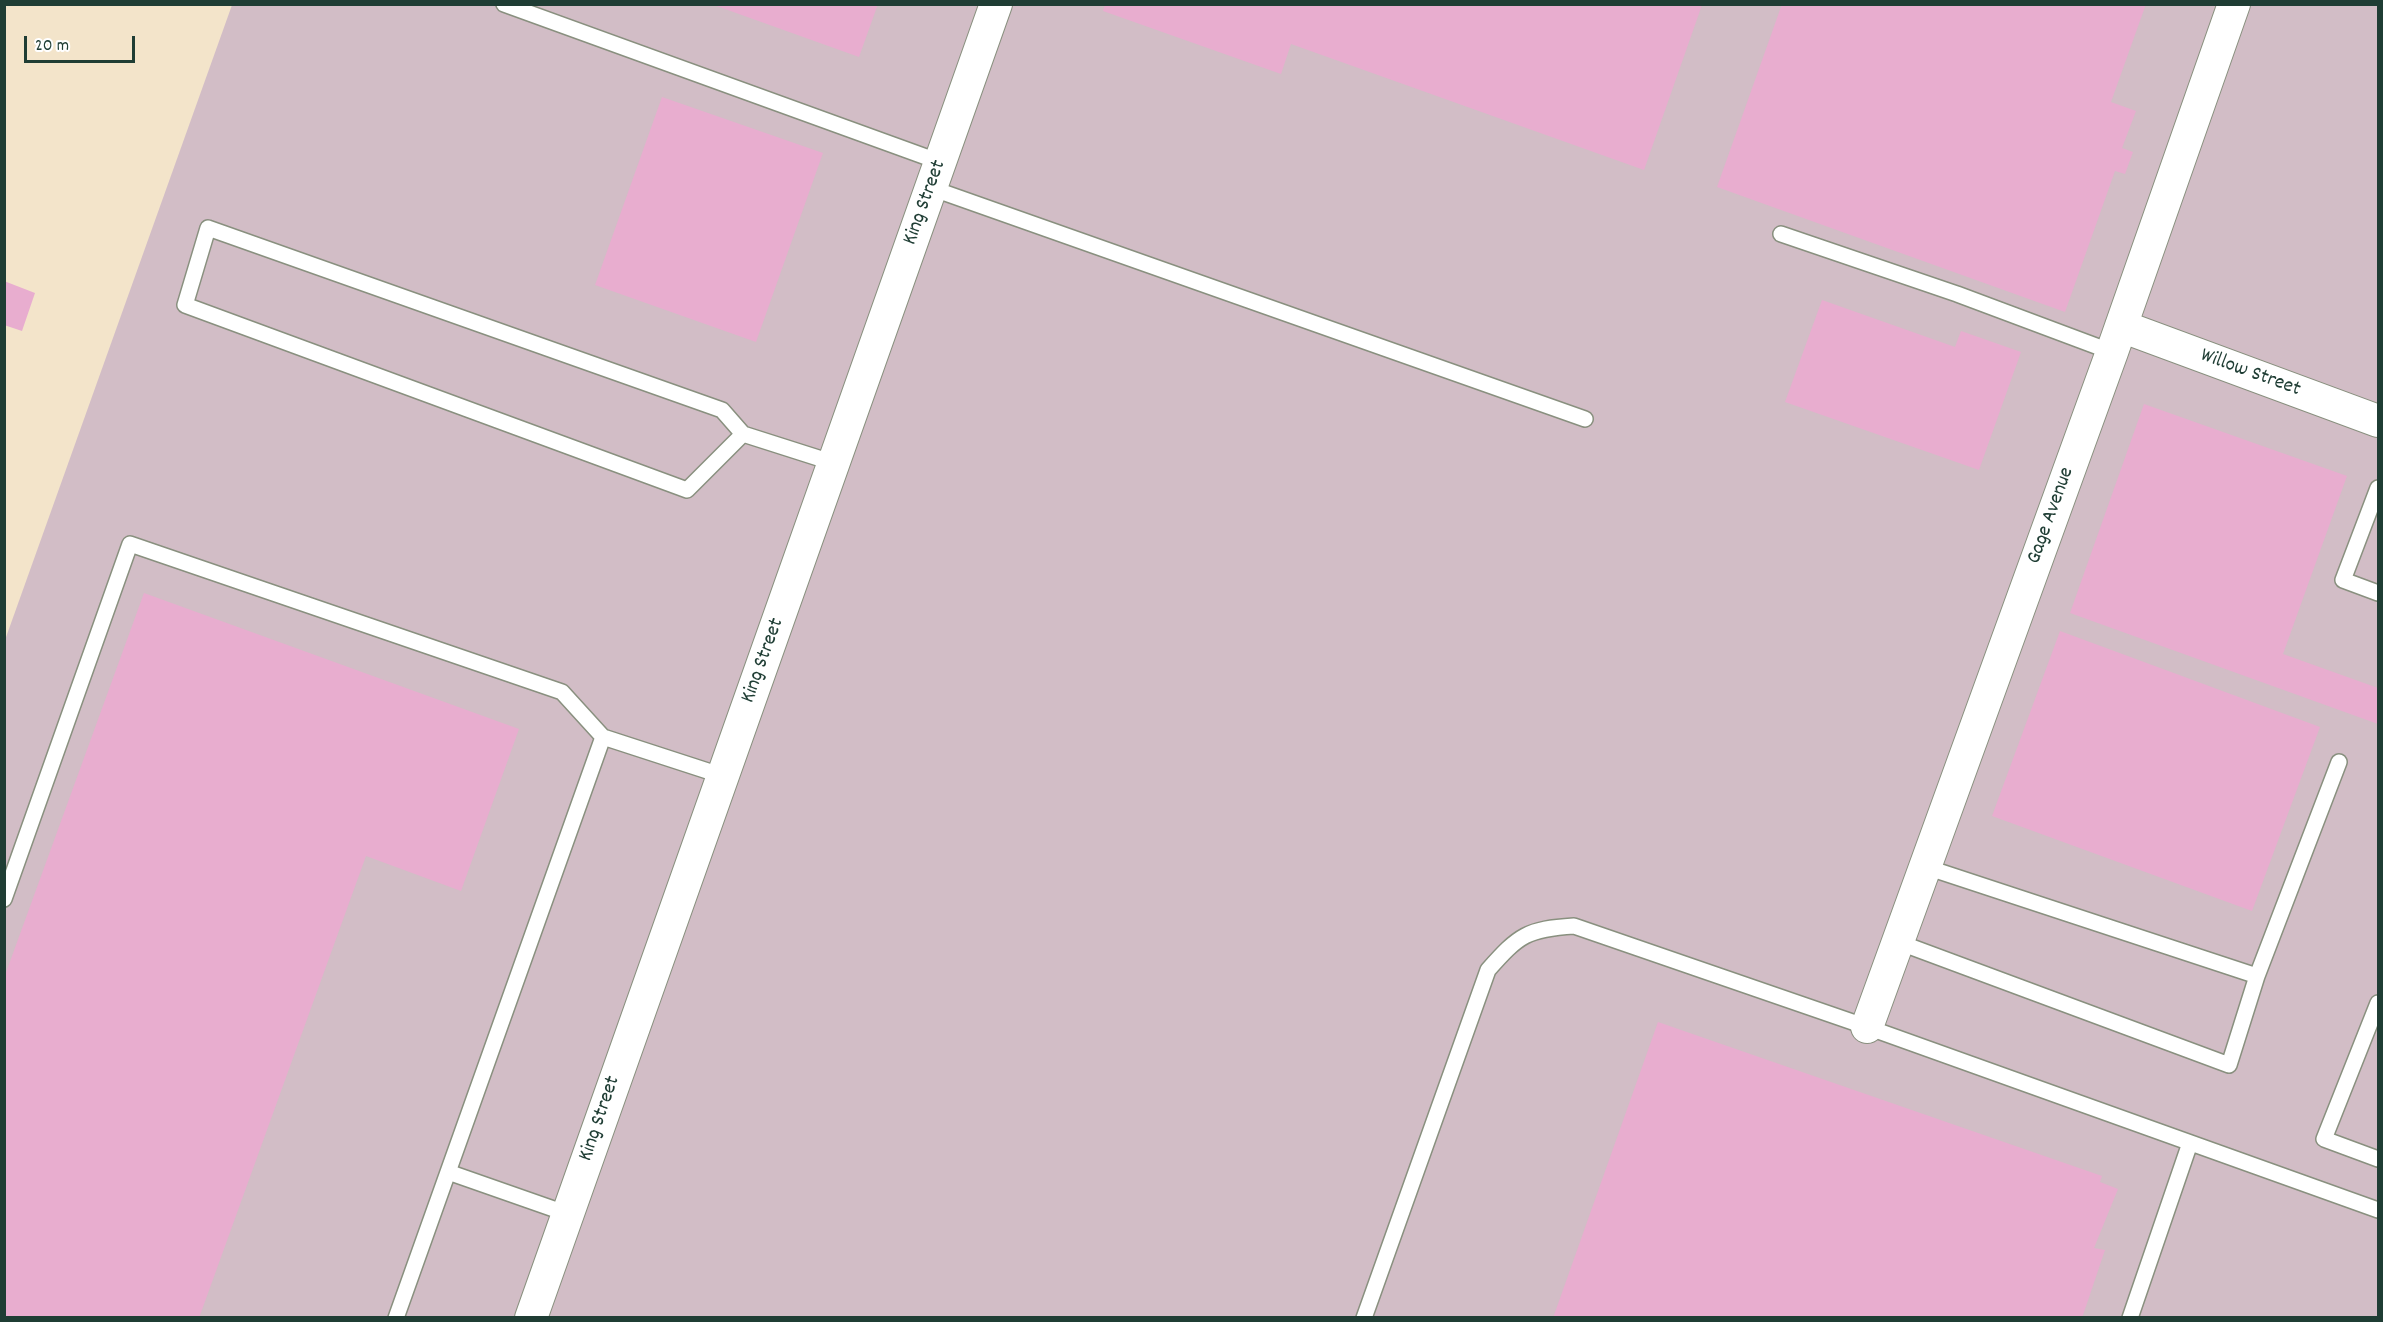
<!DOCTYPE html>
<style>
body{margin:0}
#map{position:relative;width:2383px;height:1322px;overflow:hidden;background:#f3e4ca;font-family:Dekko,sans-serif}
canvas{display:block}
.frame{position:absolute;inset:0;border:6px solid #1f3d34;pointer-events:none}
.scale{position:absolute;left:24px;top:36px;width:111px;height:27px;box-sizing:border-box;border:3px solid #1f3d34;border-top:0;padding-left:8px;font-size:18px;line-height:21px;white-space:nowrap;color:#1f3d34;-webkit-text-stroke:4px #fff;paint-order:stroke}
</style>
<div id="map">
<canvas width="2383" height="1322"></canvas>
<div class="frame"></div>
<div class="scale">20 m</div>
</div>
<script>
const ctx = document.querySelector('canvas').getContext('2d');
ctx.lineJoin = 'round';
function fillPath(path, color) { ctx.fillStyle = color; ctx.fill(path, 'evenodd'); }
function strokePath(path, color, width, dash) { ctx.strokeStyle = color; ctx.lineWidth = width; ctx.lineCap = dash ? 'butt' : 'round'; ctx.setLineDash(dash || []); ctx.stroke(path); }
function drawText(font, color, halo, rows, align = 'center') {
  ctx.font = font + ' Dekko,sans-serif'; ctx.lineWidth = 6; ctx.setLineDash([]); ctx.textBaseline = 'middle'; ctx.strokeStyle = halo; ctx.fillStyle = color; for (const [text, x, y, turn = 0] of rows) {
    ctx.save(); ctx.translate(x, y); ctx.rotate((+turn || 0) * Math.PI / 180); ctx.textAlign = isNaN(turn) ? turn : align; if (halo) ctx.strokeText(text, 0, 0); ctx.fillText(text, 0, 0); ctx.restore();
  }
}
fillPath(new Path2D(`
 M232 5H2378V1317L5 1318V640Z`), '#d2bdc6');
fillPath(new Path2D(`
 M711 4H878L859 57Z
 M1105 4H1700L1702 5 1644 170 1291 44 1281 74 1103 11Z
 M1782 4H2146L2111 102 2136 111 2122 148 2133 152 2125 174 2115 171 2065 312 1717 187Z
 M662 97 823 153 756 342 595 285Z
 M4 281 35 293 22 331 4 325Z
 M1822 300 1955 347 1961 331 2021 352 1979 470 1785 402Z
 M2144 404 2347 476 2283 654 2378 688V724L2070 613Z
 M144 593 519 729 461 891 366 856 199 1318H4V978Z
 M2060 631 2320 727 2252 911 1992 816Z
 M1658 1022 2102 1176 2100 1182 2118 1189 2094 1248 2105 1250 2082 1318H1553Z`), '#e8adcf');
const service = new Path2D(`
 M504 4 940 162
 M931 188 1585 419
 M1781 234 1957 294 2112 352
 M743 434 687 490 185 305 208 228 722 410 743 434 834 463
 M2378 488 2343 580 2378 593
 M1926 867 2257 976 2339 762
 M4 899 130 544 562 692 603 737 723 776
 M1898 942 2229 1065 2257 976
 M2378 1003 2324 1139 2378 1159
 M448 1172 568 1214
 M396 1318 603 737
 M1364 1318 1488 970C1519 935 1527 929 1574 926L1867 1027 2378 1210
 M2130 1318 2190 1143`);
const minor = new Path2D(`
 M2121 326 2378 421
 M1867 1027 2112 352 2234 4
 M531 1318 996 4`);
strokePath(service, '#89907f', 18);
strokePath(minor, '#89907f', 34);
strokePath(service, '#fff', 15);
strokePath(minor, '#fff', 32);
drawText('21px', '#1f3d34', '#fff', [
 ["King Street",926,203,-70],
 ["Willow Street",2250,374,20],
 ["Gage Avenue",2052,516,-70],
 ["King Street",764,661,-70],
 ["King Street",601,1119,-71]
]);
</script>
